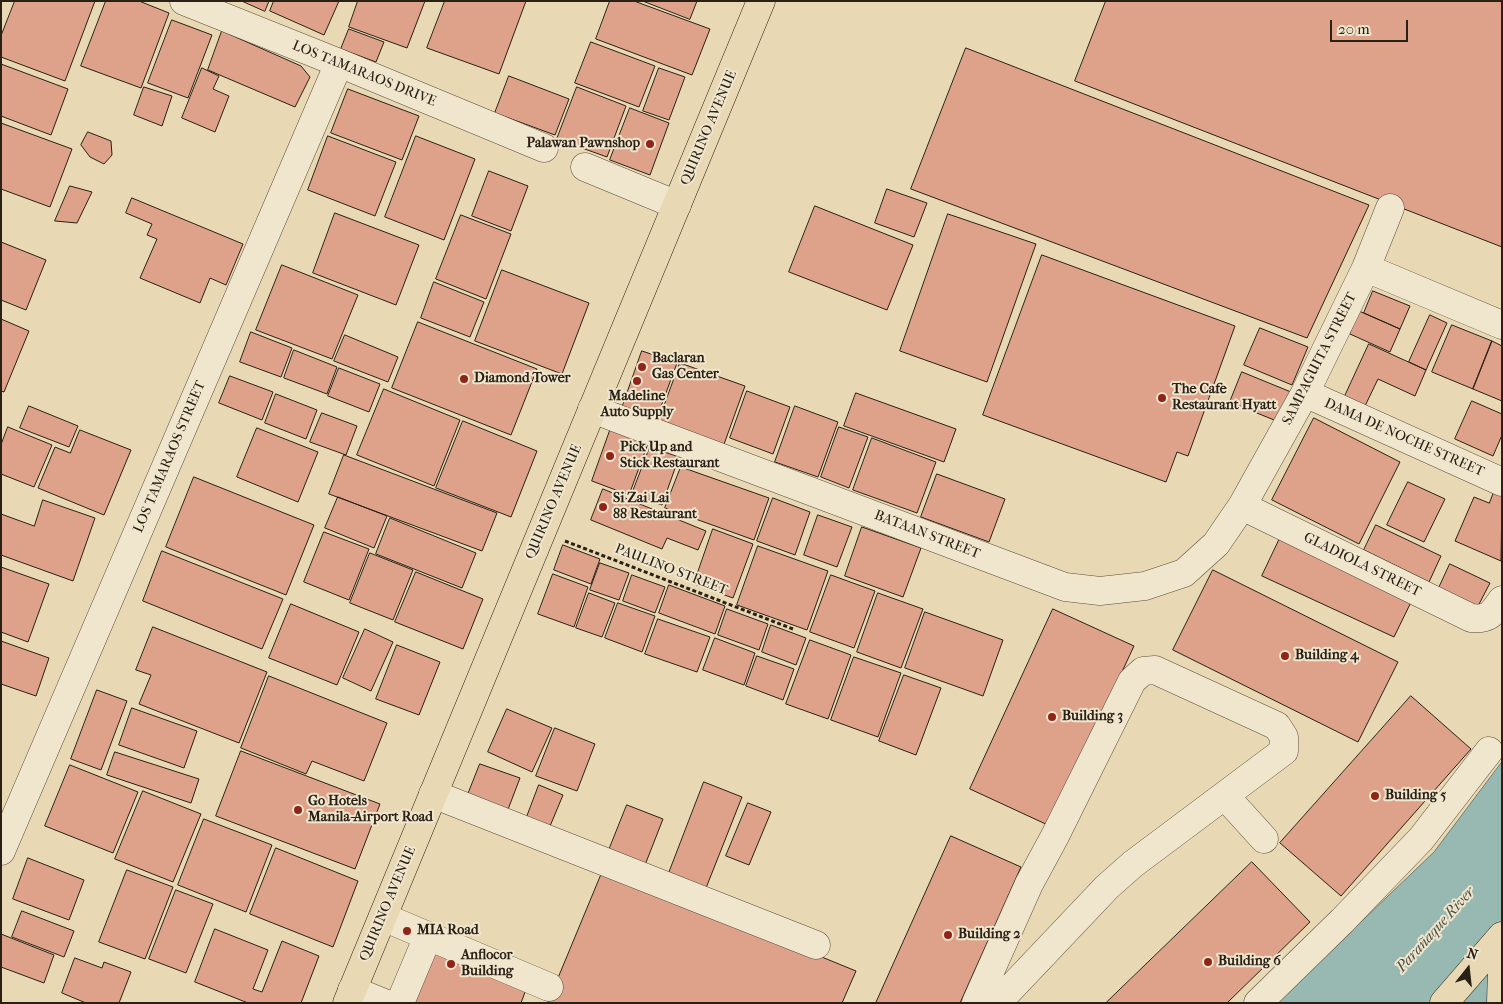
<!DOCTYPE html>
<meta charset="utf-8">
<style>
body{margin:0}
#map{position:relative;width:1503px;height:1004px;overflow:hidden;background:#e8d8b3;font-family:"IM FELL French Canon",serif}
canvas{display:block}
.frame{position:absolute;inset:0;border:2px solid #2a2015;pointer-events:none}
.north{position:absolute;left:1443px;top:944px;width:50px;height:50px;-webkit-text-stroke:4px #f0e6ce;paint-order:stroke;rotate:16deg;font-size:14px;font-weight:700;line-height:20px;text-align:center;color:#2a2015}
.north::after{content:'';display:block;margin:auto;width:18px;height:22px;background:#2a2015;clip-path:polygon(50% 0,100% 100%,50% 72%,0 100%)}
.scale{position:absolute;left:1330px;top:20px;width:78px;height:22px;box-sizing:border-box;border:2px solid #2a2015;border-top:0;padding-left:6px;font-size:15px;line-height:18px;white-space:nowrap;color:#2a2015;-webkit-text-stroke:4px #f0e6ce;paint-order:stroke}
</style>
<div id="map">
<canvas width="1503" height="1004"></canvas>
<div class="frame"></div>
<div class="north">N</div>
<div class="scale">20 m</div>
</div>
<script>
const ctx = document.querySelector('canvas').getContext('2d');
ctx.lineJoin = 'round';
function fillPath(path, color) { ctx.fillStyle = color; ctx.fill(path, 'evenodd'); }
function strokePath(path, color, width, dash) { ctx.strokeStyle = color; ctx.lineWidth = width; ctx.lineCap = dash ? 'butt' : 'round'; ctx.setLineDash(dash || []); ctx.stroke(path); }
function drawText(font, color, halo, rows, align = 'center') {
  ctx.font = font + ' "IM FELL French Canon",serif'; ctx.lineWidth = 4; ctx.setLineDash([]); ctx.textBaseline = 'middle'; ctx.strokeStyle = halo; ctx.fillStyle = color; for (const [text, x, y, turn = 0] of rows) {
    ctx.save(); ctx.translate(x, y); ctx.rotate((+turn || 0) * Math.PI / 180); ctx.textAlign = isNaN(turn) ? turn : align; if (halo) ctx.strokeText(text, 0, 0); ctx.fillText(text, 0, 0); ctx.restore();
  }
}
const water = new Path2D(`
 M1502 762V1003H1270L1341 941 1434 852Z`);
fillPath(water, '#98b9b1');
strokePath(water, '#6c7c73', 1);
const building = new Path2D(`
 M15 1H95L65 81 1 57V36Z
 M106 1H139L169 13 141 88 81 66Z
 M242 1H269L265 11Z
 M274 1H339L324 35 270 11Z
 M358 1H425L407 48 349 27Z
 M445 1H526L499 74 427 48Z
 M610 1H634L710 29 692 75 596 39Z
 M643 1H697L690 19Z
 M1106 1H1502V247L1075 81Z
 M172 20 212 35 188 98 148 83Z
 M349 29 384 42 376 62 341 49Z
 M222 31 301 66 310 77 295 107 208 70Z
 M591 42 655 66 639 107 575 83Z
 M966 48 1369 205 1307 338 911 189Z
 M1 64 68 89 51 135 1 116Z
 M202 68 219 76 213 89 229 96 215 132 182 118Z
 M659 68 685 77 669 120 643 111Z
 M509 76 569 99 555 135 495 113Z
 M144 87 172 96 162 126 134 115Z
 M577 87 626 106 607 157 557 139Z
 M348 89 419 116 402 160 331 133Z
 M630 108 669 123 650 175 610 160Z
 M1 123 72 149 50 207 1 189Z
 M88 132 111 141 112 155 104 164 90 157 81 145Z
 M328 136 396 162 375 216 308 190Z
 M416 136 475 159 444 240 385 217Z
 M489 171 528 186 511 231 472 216Z
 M70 186 92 192 77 223 55 221Z
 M887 189 927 203 914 237 875 223Z
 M132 198 243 244 226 285 210 278 200 303 140 278 157 239 147 235 152 224 126 213Z
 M815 206 913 245 887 310 789 272Z
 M335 213 419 245 396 305 313 273Z
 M948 214 1036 244 987 382 900 351Z
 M461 215 511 234 486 299 436 279Z
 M1 242 46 260 26 310 1 300Z
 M1042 255 1235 326 1188 456 1177 452 1166 482 983 415Z
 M282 265 358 295 332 359 256 330Z
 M502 270 589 303 562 374 475 341Z
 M434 282 484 302 470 337 421 318Z
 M1373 291 1410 306 1400 329 1364 313Z
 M1359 311 1400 329 1390 352 1350 334Z
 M1430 315 1447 323 1426 370 1409 362Z
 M1 319 29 331 4 392 1 391Z
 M418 322 537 369 511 435 392 388Z
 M1452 325 1492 341 1473 389 1432 372Z
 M1260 328 1308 347 1292 385 1244 365Z
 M251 332 292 348 281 377 240 362Z
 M345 335 398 357 388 382 334 361Z
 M1492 341 1502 346V401L1473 389Z
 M1369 344 1426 370 1415 396 1378 379 1365 406 1345 396Z
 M294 350 337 367 327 394 284 378Z
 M642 351 677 363 656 420 622 408Z
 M680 363 745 386 723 447 658 423Z
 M339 368 380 384 369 412 328 396Z
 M1242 372 1291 392 1279 422 1230 402Z
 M230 376 273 392 262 420 219 403Z
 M384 389 460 420 434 486 357 455Z
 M747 391 790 407 773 454 730 438Z
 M856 393 956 429 944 462 844 426Z
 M276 394 317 410 306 439 265 423Z
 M1472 401 1502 414V435L1493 456 1455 439Z
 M29 406 78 426 69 447 20 428Z
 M795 406 838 422 818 477 775 462Z
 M322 413 357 426 346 455 310 442Z
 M1314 418 1400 462 1359 544 1272 500Z
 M463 421 537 451 511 517 436 488Z
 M612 425 650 438 629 495 592 481Z
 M8 427 52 445 34 487 1 474V445Z
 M839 427 868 437 849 488 821 477Z
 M257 428 318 452 298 502 237 477Z
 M80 430 131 450 104 515 38 488 55 447 70 453Z
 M872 438 936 462 917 513 853 490Z
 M650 447 679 457 662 505 632 494Z
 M344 455 497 513 482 551 329 494Z
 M681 467 769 498 754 540 665 508Z
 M937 474 1005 499 989 542 921 517Z
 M194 477 314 525 286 595 166 547Z
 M1408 482 1445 499 1424 542 1387 525Z
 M603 489 706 531 698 550 667 538 662 549 591 520Z
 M1494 492 1502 496 1501 561 1455 541 1474 497 1489 503Z
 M338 497 387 516 374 548 325 528Z
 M773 498 810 512 795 555 757 541Z
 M43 500 95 518 73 581 1 555V514L34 526Z
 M818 515 852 527 837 567 804 555Z
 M390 518 476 553 462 588 376 554Z
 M1376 525 1441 556 1429 582 1364 550Z
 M862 527 921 548 903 597 845 576Z
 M713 529 753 544 733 598 694 584Z
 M324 532 369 549 349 600 304 582Z
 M1282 534 1414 596 1394 637 1262 576Z
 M563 545 600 559 591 584 554 570Z
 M758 546 828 571 807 630 737 605Z
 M162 551 283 599 262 649 143 601Z
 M370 553 413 570 393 620 350 603Z
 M600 563 629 573 619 600 590 590Z
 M1450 564 1490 583 1477 608 1438 590Z
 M1 567 49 584 28 642 1 632Z
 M1213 570 1398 662 1358 742 1173 650Z
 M416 572 483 599 463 649 395 622Z
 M553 574 588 587 574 627 538 614Z
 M632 575 665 587 655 613 623 601Z
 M831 575 875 591 854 648 810 632Z
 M669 585 725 606 715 634 659 613Z
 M589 593 615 603 602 637 576 628Z
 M878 593 923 609 901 668 857 652Z
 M618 603 655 616 642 652 605 638Z
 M291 604 359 632 337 685 269 658Z
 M727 609 768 624 759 650 718 635Z
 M1053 609 1134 646 1050 826 970 789Z
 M925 612 1003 640 983 696 905 668Z
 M658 619 710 637 697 672 645 654Z
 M771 625 806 638 796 665 762 652Z
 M153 627 267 672 239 743 139 704 151 675 136 670Z
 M365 629 393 642 371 691 343 678Z
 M715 638 755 653 744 685 703 670Z
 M810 640 851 655 828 719 786 704Z
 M1 641 49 658 36 696 1 684Z
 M397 645 440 662 419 715 376 699Z
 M757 656 794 669 783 700 746 686Z
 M854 657 901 673 878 737 831 720Z
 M904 675 941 688 916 755 879 741Z
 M269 676 387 723 364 781 312 761 306 774 241 748Z
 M97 690 127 701 101 770 71 759Z
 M1411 696 1471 749 1341 896 1280 843Z
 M132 708 197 731 184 768 119 745Z
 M507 709 552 728 532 772 488 752Z
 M555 728 595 744 577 791 536 776Z
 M241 751 380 804 355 869 216 816Z
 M115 752 199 779 191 803 107 775Z
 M480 764 520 778 507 812 467 797Z
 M70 765 138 792 113 853 45 826Z
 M704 782 742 797 706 888 669 873Z
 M539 785 563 795 548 831 525 822Z
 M143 791 201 814 173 882 115 859Z
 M748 803 771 812 749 865 726 856Z
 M627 805 663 819 645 865 609 850Z
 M204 819 272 845 246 912 178 885Z
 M951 836 1021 867 960 1003H876Z
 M276 848 358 881 333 947 250 914Z
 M28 858 84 880 69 920 13 899Z
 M1252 862 1310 922 1227 1003H1106Z
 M604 868 856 971 842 1003H548Z
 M127 870 173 887 145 959 99 942Z
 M176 890 213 904 186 973 149 959Z
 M22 911 74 931 64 957 12 937Z
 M215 929 268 950 253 989 262 992 282 941 319 956 301 1003H248L195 982Z
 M1 934 54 955 44 983 1 967Z
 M431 944 528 984 521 1003H406Z
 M75 958 102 968 104 962 131 972 119 1003H86L62 993Z`);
fillPath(building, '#dea28a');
strokePath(building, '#2a2015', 1);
const minor = new Path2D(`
 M184 1 339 63 544 148
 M585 167 677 205
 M1366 268 1502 325
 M1305 393 1502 482
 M592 409 1065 587 1100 591 1145 586 1184 573 1216 544 1242 506 1305 393 1366 268 1390 208
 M1242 506 1471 618C1489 620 1492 614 1502 600
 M433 794 816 945
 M1225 796 1264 839
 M1 851 339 63
 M383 917 549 987
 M352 990 384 1003
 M400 1003 428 936
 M976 1003 1029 884 1055 836 1132 681 1143 671 1155 670 1277 726 1284 737V751L1133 864 1107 887 997 1003
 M1258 1003 1342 921 1421 839 1489 751`);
const major = new Path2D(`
 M347 1003 761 1`);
const highway = new Path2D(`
 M1444 1003 1502 936
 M1501 1003 1502 967`);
strokePath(minor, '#5a4e3c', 29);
strokePath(major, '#2a2015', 29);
strokePath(highway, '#2a2015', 29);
strokePath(new Path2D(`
 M565 541 793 629`), '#2a2015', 3, [4, 2.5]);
strokePath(minor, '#f0e6ce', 28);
strokePath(major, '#e8d8b3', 28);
strokePath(highway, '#e8d8b3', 28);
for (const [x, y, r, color] of [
 [650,144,5,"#8f2418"],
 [642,367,5,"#8f2418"],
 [464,379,5,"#8f2418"],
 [637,381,5,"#8f2418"],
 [1162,398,5,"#8f2418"],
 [610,456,5,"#8f2418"],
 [603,507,5,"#8f2418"],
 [1285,656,5,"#8f2418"],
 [1052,717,5,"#8f2418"],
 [1375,796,5,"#8f2418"],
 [298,810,5,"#8f2418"],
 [407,931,5,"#8f2418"],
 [948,935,5,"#8f2418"],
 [1208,962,5,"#8f2418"],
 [451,964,5,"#8f2418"]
]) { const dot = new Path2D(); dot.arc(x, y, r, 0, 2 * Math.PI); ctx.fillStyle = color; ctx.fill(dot); strokePath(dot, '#f0e6ce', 2); }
drawText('14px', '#2a2015', '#f0e6ce', [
 ["LOS TAMARAOS DRIVE",364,74,22],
 ["QUIRINO AVENUE",709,128,-67],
 ["SAMPAGUITA STREET",1320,359,-63],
 ["DAMA DE NOCHE STREET",1404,438,24],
 ["LOS TAMARAOS STREET",170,457,-67],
 ["QUIRINO AVENUE",554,502,-67],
 ["BATAAN STREET",927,535,21],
 ["GLADIOLA STREET",1362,565,26],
 ["PAULINO STREET",671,570,21],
 ["QUIRINO AVENUE",388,904,-67]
]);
drawText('bold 14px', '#2a2015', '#f0e6ce', [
 ["Palawan Pawnshop",640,144,"right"],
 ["Baclaran",652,359],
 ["Gas Center",652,375],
 ["Diamond Tower",474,379],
 ["The Cafe",1172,390],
 ["Restaurant Hyatt",1172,406],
 ["Madeline",637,397,"center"],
 ["Auto Supply",637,413,"center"],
 ["Pick Up and",620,448],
 ["Stick Restaurant",620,464],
 ["Si Zai Lai",613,499],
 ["88 Restaurant",613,515],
 ["Building 4",1295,656],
 ["Building 3",1062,717],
 ["Building 5",1385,796],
 ["Go Hotels",308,802],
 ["Manila-Airport Road",308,818],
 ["MIA Road",417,931],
 ["Building 2",958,935],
 ["Anflocor",461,956],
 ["Building",461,972],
 ["Building 6",1218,962]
], 'left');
drawText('italic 15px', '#4b4e44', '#f0e6ce', [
 ["Parañaque River",1436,930,-48]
]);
</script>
